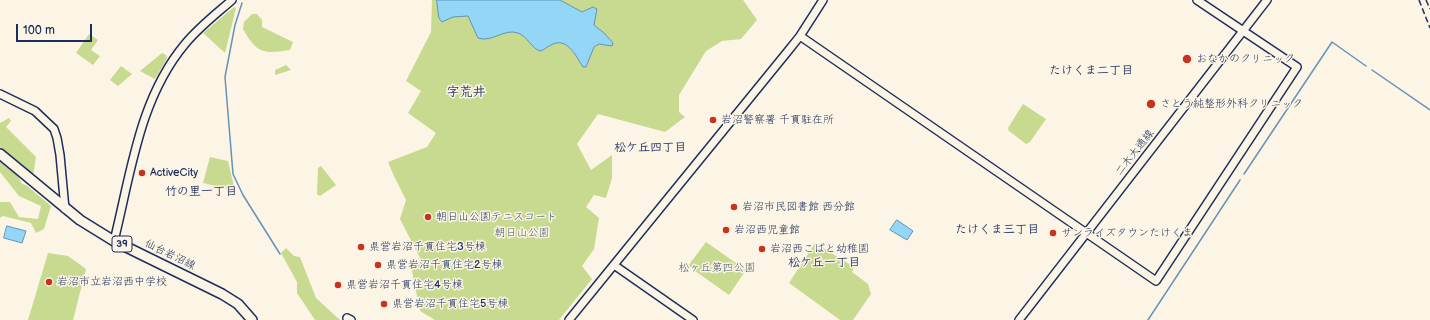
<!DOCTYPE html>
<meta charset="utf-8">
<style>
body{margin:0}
#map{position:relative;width:1430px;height:320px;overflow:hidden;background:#fcf5e5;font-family:"Balsamiq Sans",sans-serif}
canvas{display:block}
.scale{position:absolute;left:16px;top:24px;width:76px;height:18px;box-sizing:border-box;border:2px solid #1b2f5e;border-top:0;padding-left:5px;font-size:12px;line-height:14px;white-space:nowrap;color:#1b2f5e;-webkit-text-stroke:3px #fcf5e5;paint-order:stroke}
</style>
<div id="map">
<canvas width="1430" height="320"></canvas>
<div class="scale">100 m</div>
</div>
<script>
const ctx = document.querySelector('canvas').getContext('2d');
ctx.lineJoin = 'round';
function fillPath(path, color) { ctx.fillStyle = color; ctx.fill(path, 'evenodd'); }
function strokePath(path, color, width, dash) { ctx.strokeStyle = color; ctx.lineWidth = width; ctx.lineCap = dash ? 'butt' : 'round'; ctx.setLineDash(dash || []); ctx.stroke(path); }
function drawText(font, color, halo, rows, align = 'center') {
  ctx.font = font + ' "Balsamiq Sans","Klee One",sans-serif'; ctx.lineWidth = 3; ctx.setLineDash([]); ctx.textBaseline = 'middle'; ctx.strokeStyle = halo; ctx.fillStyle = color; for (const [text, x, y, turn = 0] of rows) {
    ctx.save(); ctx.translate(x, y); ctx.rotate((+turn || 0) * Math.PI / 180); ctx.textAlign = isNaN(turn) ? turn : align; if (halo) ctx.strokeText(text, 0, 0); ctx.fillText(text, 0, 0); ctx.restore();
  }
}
fillPath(new Path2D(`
 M432 0H743L757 20 741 39 722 41 706 51 679 95V112L685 117 665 132 598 114 577 144 591 170 612 155V178L606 198 594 195 586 207 599 218 594 249 582 266 592 279 559 320H435L420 311 411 266 418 263 420 258 400 219 406 200 394 176 388 162 427 147 436 133 408 113 421 91 406 81 431 32Z
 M234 7 236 8 225 53 203 33Z
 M252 14H257L262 20V27L293 42 290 50C264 54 257 54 243 29L244 22Z
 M89 34 98 40 91 50 100 56 93 65 76 53Z
 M162 53 166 55 167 59 155 79 140 71Z
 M286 65 291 70 275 75V70Z
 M121 66 132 74 118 86 110 80Z
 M1023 104 1046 119 1030 142 1026 144 1009 131 1008 128Z
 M9 118 11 121 6 127 36 157 33 176 0 147V123Z
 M210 157 228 161 235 191 203 183Z
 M0 162 18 176 22 184 26 185 51 206 44 229 36 233 31 223 3 216 0 218V202H10L19 217 38 219 41 206 19 196 0 172Z
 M321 166 336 185 320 196 317 194 318 168Z
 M706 242 746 270 729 295 688 266Z
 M815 243 854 267 852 272 868 284 871 294 853 320H840L789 283Z
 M286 248 294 256 300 257 316 298 340 320H315L297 293V282L281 253Z
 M48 253 68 256 86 269 73 320H28Z`), '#c7da8f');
const water = new Path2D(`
 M437 0H560L582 12 593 7 597 9 594 25 604 33 613 43 612 46 599 44 594 47 586 67H583C576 56 567 36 551 45 546 47 545 50 540 51 531 48 528 37 518 33 504 28 492 43 478 38L468 16 453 17 442 22 439 18Z
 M897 220 913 231 907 240 890 230Z
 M7 226 26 231 22 243 4 238Z`);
fillPath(water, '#93d6f5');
strokePath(water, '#6393b9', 1);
strokePath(new Path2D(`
 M242 3 235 25 225 77 233 174 243 195 280 254
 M1372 70 1430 110
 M1244 174 1332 42 1366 66
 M1148 320 1240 180`), '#6393b9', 1.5);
const minor = new Path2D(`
 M800 36 1156 281 1297 67 1197 0
 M0 94 35 111 54 129 57 138 60 155 65 209
 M114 241C131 173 139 99 185 44 199 27 216 14 232 0
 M614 265 693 320
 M347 318 351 320
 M569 320 788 51 800 36 823 0
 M1019 320 1267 0`);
const major = new Path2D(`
 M0 154 80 220 114 241 222 294 238 304 252 320`);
strokePath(minor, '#1b2f5e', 10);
strokePath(major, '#1b2f5e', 12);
strokePath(minor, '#fcf5e5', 7);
strokePath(major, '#fcf5e5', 9);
strokePath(new Path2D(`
 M1419 0 1430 28
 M1426 0 1430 9`), '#1b2f5e', 1.5, [6, 3]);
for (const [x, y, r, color] of [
 [1187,59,5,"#c8321e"],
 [1151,104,5,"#c8321e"],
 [713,120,4,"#c8321e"],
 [142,173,4,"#c8321e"],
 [734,207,4,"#c8321e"],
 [428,217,4,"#c8321e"],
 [726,230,4,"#c8321e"],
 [1053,233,4,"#c8321e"],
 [361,247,4,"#c8321e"],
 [762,249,4,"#c8321e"],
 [378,265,4,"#c8321e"],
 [49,282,4,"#c8321e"],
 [338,285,4,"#c8321e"],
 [384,304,4,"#c8321e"]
]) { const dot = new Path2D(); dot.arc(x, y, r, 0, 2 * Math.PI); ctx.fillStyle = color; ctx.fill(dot); strokePath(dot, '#fcf5e5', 1.5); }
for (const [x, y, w] of [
 [122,244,20]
]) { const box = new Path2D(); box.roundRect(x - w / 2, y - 8, w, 16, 3); ctx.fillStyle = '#fcf5e5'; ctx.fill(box); strokePath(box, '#1b2f5e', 1); }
drawText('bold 10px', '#1b2f5e', null, [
 ["39",122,244]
]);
drawText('11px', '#1b2f5e', '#fcf5e5', [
 ["おなかのクリニック",1196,59],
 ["さとう純整形外科クリニック",1160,104],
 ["岩沼警察署 千貫駐在所",721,120],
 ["ActiveCity",150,173],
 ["岩沼市民図書館 西分館",742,207],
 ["朝日山公園テニスコート",436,217],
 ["岩沼西児童館",734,230],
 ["サンライズタウンたけくま",1061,233],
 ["県営岩沼千貫住宅3号棟",369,247],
 ["岩沼西こばと幼稚園",770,249],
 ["県営岩沼千貫住宅2号棟",386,265],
 ["岩沼市立岩沼西中学校",57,282],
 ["県営岩沼千貫住宅4号棟",346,285],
 ["県営岩沼千貫住宅5号棟",392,304]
], 'left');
drawText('11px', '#1b2f5e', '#fcf5e5', [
 ["二木大通線",1135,153,-52],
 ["仙台岩沼線",170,255,26]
]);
drawText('11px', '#465a6a', '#fcf5e5', [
 ["朝日山公園",522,233],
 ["松ヶ丘第四公園",717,268]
]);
drawText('bold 12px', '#1b2f5e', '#fcf5e5', [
 ["たけくま二丁目",1091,71],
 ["松ケ丘四丁目",650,148],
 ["竹の里一丁目",201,192],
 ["たけくま三丁目",997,230],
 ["松ケ丘一丁目",824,263]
]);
drawText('bold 13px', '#1b2f5e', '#fcf5e5', [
 ["字荒井",466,93]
]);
</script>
